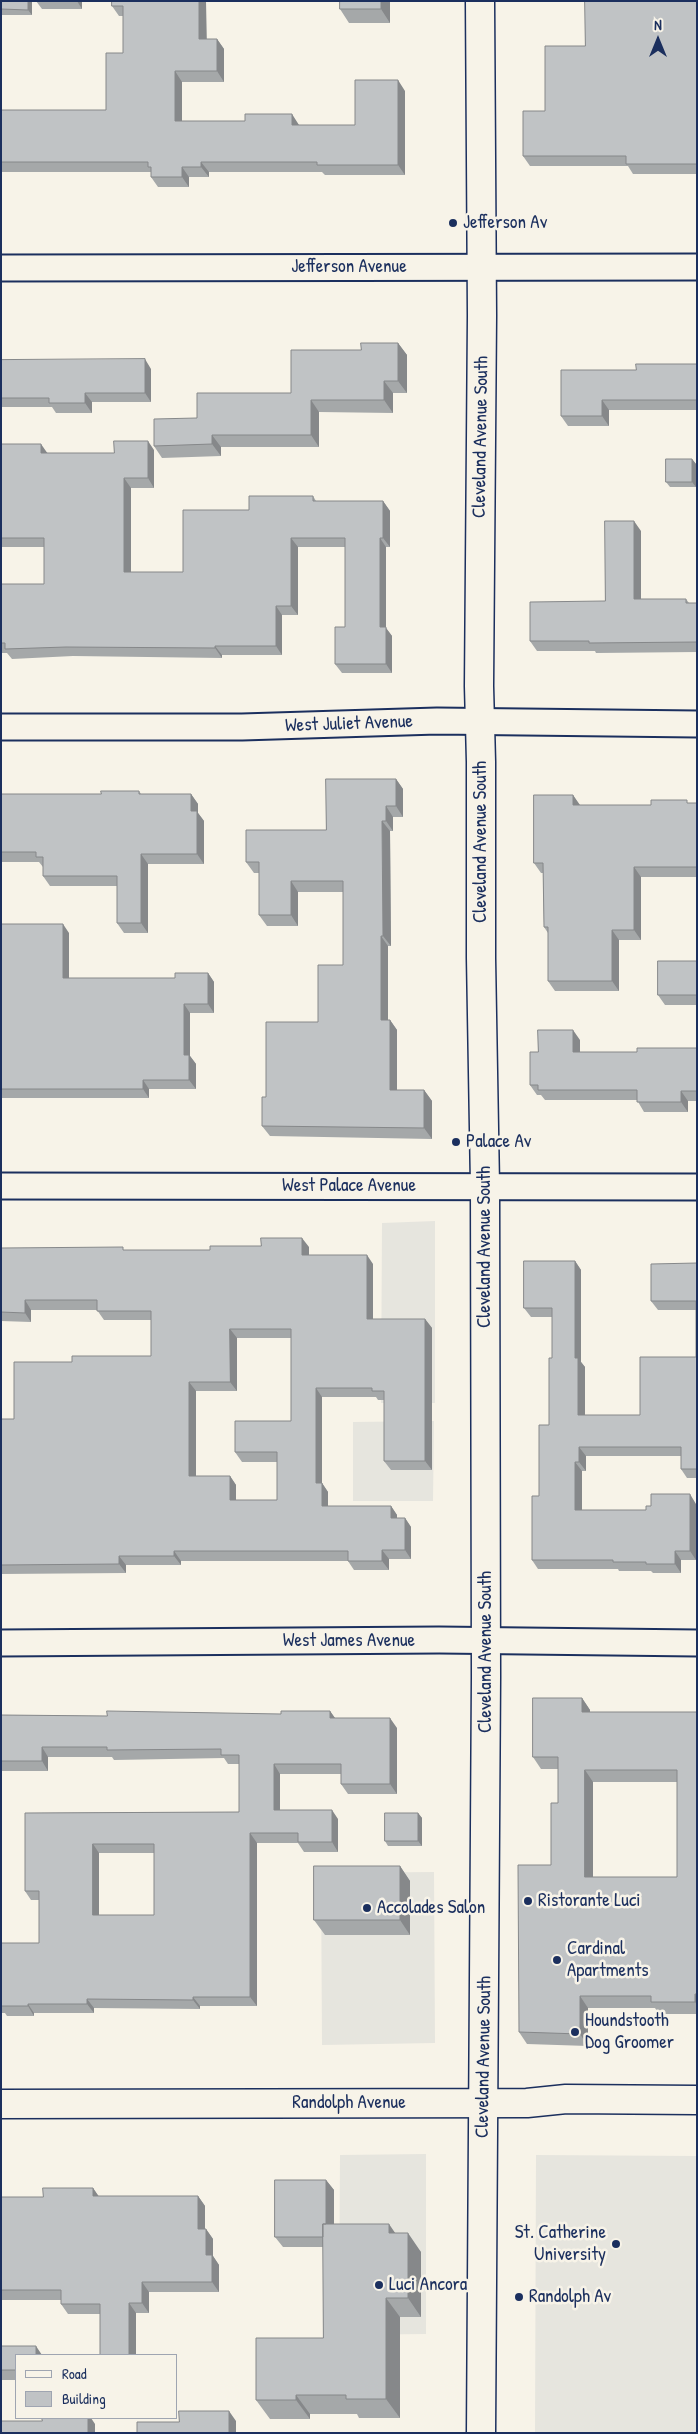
<!DOCTYPE html>
<style>
body{margin:0}
#map{position:relative;width:698px;height:2434px;overflow:hidden;background:#f7f3e8;font-family:"Patrick Hand",sans-serif}
canvas{display:block}
.frame{position:absolute;inset:0;border:2px solid #1b2f5e;pointer-events:none}
.legend{position:absolute;left:15px;top:2354px;width:162px;height:65px;box-sizing:border-box;background:#f7f3e8;border:1px solid #9fa5b1;margin:0;padding:6px 9px;list-style:none;font-size:15px;color:#1b2f5e}
.legend li{display:flex;align-items:center;gap:10px;height:25px}
.legend b{width:25px;border:1px solid #9fa5b1}
.north{position:absolute;left:633px;top:15px;width:50px;height:50px;-webkit-text-stroke:4px #f7f3e8;paint-order:stroke;rotate:0deg;font-size:14px;font-weight:700;line-height:20px;text-align:center;color:#1b2f5e}
.north::after{content:'';display:block;margin:auto;width:18px;height:22px;background:#1b2f5e;clip-path:polygon(50% 0,100% 100%,50% 72%,0 100%)}
</style>
<div id="map">
<canvas width="698" height="2434"></canvas>
<div class="frame"></div>
<ul class="legend">
<li><b style="height:6px;background:#f7f3e8"></b>Road</li>
<li><b style="height:14px;background:#c0c3c5"></b>Building</li>
</ul>
<div class="north">N</div>
</div>
<script>
const ctx = document.querySelector('canvas').getContext('2d');
ctx.lineJoin = 'round';
function fillPath(path, color) { ctx.fillStyle = color; ctx.fill(path, 'evenodd'); }
function strokePath(path, color, width, dash) { ctx.strokeStyle = color; ctx.lineWidth = width; ctx.lineCap = dash ? 'butt' : 'round'; ctx.setLineDash(dash || []); ctx.stroke(path); }
function drawText(font, color, halo, rows, align = 'center') {
  ctx.font = font + ' "Patrick Hand",sans-serif'; ctx.lineWidth = 5; ctx.setLineDash([]); ctx.textBaseline = 'middle'; ctx.strokeStyle = halo; ctx.fillStyle = color; for (const [text, x, y, turn = 0] of rows) {
    ctx.save(); ctx.translate(x, y); ctx.rotate((+turn || 0) * Math.PI / 180); ctx.textAlign = isNaN(turn) ? turn : align; if (halo) ctx.strokeText(text, 0, 0); ctx.fillText(text, 0, 0); ctx.restore();
  }
}
fillPath(new Path2D(`
 M435 1221V1403H381L382 1223Z
 M434 1421 433 1501H353V1422Z
 M434 1872 435 2043 322 2045 321 1873Z
 M426 2154V2334L339 2335 340 2155Z
 M536 2155 697 2156V2433H535Z`), '#e6e5de');
const minor = new Path2D(`
 M1 268 697 267
 M1 727H242L437 721 697 724
 M1 1186 697 1187
 M1 1643 439 1640 697 1643`);
const tertiary = new Path2D(`
 M480 1 482 316 479 686 481 762V958L485 1185 486 1677 481 2433`);
const secondary = new Path2D(`
 M1 2104 527 2103 566 2099 697 2100`);
strokePath(minor, '#1b2f5e', 29);
strokePath(tertiary, '#1b2f5e', 31);
strokePath(secondary, '#1b2f5e', 31);
strokePath(minor, '#f7f3e8', 25);
strokePath(tertiary, '#f7f3e8', 28);
strokePath(secondary, '#f7f3e8', 28);
fillPath(new Path2D(`
 M1 1H32V15H1Z
 M36 1H82V9H42Z
 M112 1 206 39H217L224 49V82H182V121L299 125H355L405 91V175H325L322 172H209V177H189V187H158L151 177V172H1V110H106L123 53V16H119L112 6Z
 M390 1V23H349L340 9Z
 M697 1V174H633L628 166H530L523 156 545 111 585 46Z
 M398 343 407 355V393H393V413L319 412V447H221V456L162 458 154 446 197 418 291 393 361 350Z
 M1 360 151 369V402H92V413H56L52 407H1Z
 M697 364V410H609V426H568L561 416 636 370Z
 M1 444 48 453H114L154 450V488H131V572H183L249 510 313 496 316 501H383L390 511V547H386V628L392 636V673H342L335 664 345 627V547H298V615H282V655H222V658L73 656 12 659 7 653H1V584H44V547H1Z
 M692 459 696 464V487H670L666 482Z
 M641 531V599H686L689 603H697V652L596 653 595 651H537L530 641 605 601Z
 M396 779 403 789V817H393V831H390L391 946H388V1020H390L397 1030V1090H424L432 1101V1139L270 1136 262 1126 266 1097 318 1022 343 965V892H298V926H267L259 915V873H254L246 862 326 830Z
 M139 791 141 794H191L198 804V813L204 821V864H148V933H124L117 923V886H50L43 876V867L39 862H1V794H101Z
 M573 795 579 805H651L697 803V877H641V940H619V991H555L548 981V933L544 927 543 873H541L534 863Z
 M1 924 69 933V978H175L208 973 214 982V1013H190V1056L196 1064V1089H149V1098H1Z
 M697 961V1005H665L658 995Z
 M580 1040V1052H637L697 1048V1101H688V1112H644L637 1100H545L541 1095H537L530 1085 538 1052Z
 M309 1247V1255L373 1264V1319H425L432 1328V1470H391L384 1461V1400H378L376 1397H322V1483L328 1492V1506H391L397 1515V1518H405L411 1527V1559H389V1570H354L348 1561H181V1565H126V1573L1 1574V1419H14L72 1362 151 1356V1320H104L97 1310H31V1322L1 1321V1248L125 1250H210ZM237 1338H291V1421L235 1452 242 1462H277V1500H236V1485L230 1476H196V1391H237Z
 M575 1261 581 1270V1362L585 1367V1415H640L696 1357V1310H658L651 1301 697 1263V1478H687L681 1469V1456H586V1471H582V1510H646L696 1504V1560H681V1573H653L651 1571H619L618 1569H538L532 1560 539 1496 549 1425 552 1358V1317H531L524 1308Z
 M582 1698 590 1710V1712H697V2014H659L655 2008H588V2046L527 2044 519 2032 551 1865 558 1803V1769H541L533 1757ZM593 1782H677V1877H593Z
 M330 1711 335 1718 397 1728V1794H348L341 1784V1774H280V1810L338 1819V1852H304L298 1843H257V2006H200V2009L94 2008V2013H34V2016H7L5 2013H1V1943H39V1900H31L25 1891V1813L239 1812V1764H228L224 1758 114 1760 112 1757H48V1771H1V1715L107 1716 281 1714ZM99 1853H154V1915H99Z
 M418 1813 422 1818V1846H388L385 1841Z
 M400 1866 410 1881V1935H325L314 1920Z
 M326 2180 334 2190V2224L395 2233 421 2252V2317H400V2418H359L357 2414H310V2419H270L256 2400 323 2338V2247H283L275 2237Z
 M93 2188 98 2196H198L205 2206V2229H206L213 2239V2256L219 2265V2292H149V2313H136V2355L100 2314H68L61 2304V2300H1V2197H43Z
 M1 2346 16 2355V2380H1Z`), '#a5a8a9');
fillPath(new Path2D(`
 M28 1H32V15L28 10Z
 M77 1H82V9Z
 M199 1H206L207 49 199 39Z
 M381 1H390V23L381 9Z
 M217 39 224 49V82L217 71Z
 M175 71 182 82V131L175 121Z
 M398 80 405 91V175L398 165Z
 M292 114 299 125H292Z
 M201 162 209 172V177L201 167Z
 M182 167 189 177V187L182 177Z
 M398 343 407 355V393L398 381Z
 M145 359 151 369V402L145 393Z
 M384 381 393 393V413L384 400Z
 M85 393 92 402V413L85 403Z
 M311 400 319 412V447L311 435Z
 M602 400 609 410V426L602 416Z
 M212 435 221 447V456L212 444Z
 M148 441 154 450V488L148 478Z
 M41 444 48 454 41 453Z
 M692 459 696 464V487L692 482Z
 M124 478 131 488V582L124 572Z
 M383 501 390 511V547L383 538Z
 M634 521 641 531V609L634 599Z
 M291 538 298 547V615L291 606Z
 M380 538 386 547V628L392 636V673L386 664 380 627Z
 M276 606 282 615V655L276 646Z
 M215 646 222 655V658L215 648Z
 M396 779 403 789V817L396 806Z
 M191 794 198 804V813L204 821V864L197 854 191 811Z
 M573 795 580 805H573Z
 M386 806 393 817V831L386 821Z
 M382 821 390 831 391 946 383 936Z
 M141 854 148 864V933L141 923Z
 M634 867 641 877V940L634 930Z
 M291 881 298 892V926L291 915Z
 M63 924 69 933V987L63 978Z
 M612 930 619 940V991L612 981Z
 M381 936 388 946V1030L381 1020Z
 M208 973 214 982V1013L208 1004Z
 M184 1004 190 1013V1056L196 1064V1089L189 1080 184 1055Z
 M390 1020 397 1030V1101L390 1090Z
 M573 1030 580 1040V1062L573 1052Z
 M143 1080 149 1089V1098L143 1089Z
 M424 1090 432 1101V1139L424 1128Z
 M681 1091 688 1101V1112L681 1102Z
 M302 1238 309 1247V1264L302 1255Z
 M367 1255 373 1264V1328L367 1319Z
 M575 1261 581 1270V1362L585 1367V1424L578 1415 575 1358Z
 M25 1300 31 1310V1322L25 1313Z
 M425 1319 432 1328V1470L425 1461Z
 M230 1329 237 1338V1391L230 1382Z
 M189 1382 196 1391V1485L189 1476Z
 M316 1388 322 1397V1483L328 1492V1515L322 1506 316 1483Z
 M579 1447 586 1456V1471L579 1462Z
 M575 1462 582 1471V1519L575 1510Z
 M230 1476 236 1485V1510L230 1500Z
 M690 1494 696 1504V1560L690 1551Z
 M391 1506 397 1515V1527L391 1518Z
 M405 1518 411 1527V1559L405 1550Z
 M382 1550 389 1559V1570L382 1561Z
 M174 1551 181 1561V1565L174 1556Z
 M675 1551 681 1560V1573L675 1564Z
 M119 1556 126 1565V1573L119 1564Z
 M582 1698 590 1710V1724L582 1712Z
 M330 1711 337 1721 330 1718Z
 M390 1718 397 1728V1794L390 1784Z
 M42 1747 48 1757V1771L42 1761Z
 M274 1764 280 1774V1819L274 1810Z
 M585 1770 593 1782V1889L585 1877Z
 M332 1810 338 1819V1852L332 1842Z
 M418 1813 422 1818V1846L418 1841Z
 M250 1833 257 1843V2006L250 1997Z
 M93 1844 99 1853V1925L93 1915Z
 M400 1866 410 1881V1935L400 1920Z
 M695 1994 697 1997V2005L695 2002Z
 M580 1996 588 2008V2046L580 2034Z
 M193 1997 200 2006V2009L193 2000Z
 M87 1999 94 2008V2013L87 2004Z
 M28 2004 34 2013V2016L28 2006Z
 M326 2180 334 2190V2247L326 2237Z
 M93 2188 100 2198 93 2196Z
 M198 2196 205 2206V2239L198 2229Z
 M389 2224 402 2243 389 2233Z
 M206 2229 213 2239V2256L219 2265V2292L212 2282 206 2255Z
 M408 2233 421 2252V2317L408 2298Z
 M142 2282 149 2292V2313L142 2303Z
 M386 2298 400 2317V2418L386 2399Z
 M129 2303 136 2313V2355H129Z
 M36 2346 42 2355H36Z
 M296 2395 310 2414V2419L296 2400Z
 M229 2411 236 2421V2433H229Z
 M88 2418H91L95 2424V2433H88Z`), '#86888a');
const building = new Path2D(`
 M1 1H28V10L1 9Z
 M112 1H199V39H217V71H175V121H245V114H292V125H355V80H398V165H317V162H201V167H182V177H151V167H148V162H1V110H106V53H123V6H112Z
 M340 1H381V9H340Z
 M585 1H697V164H626V156H523V111H545V46H585Z
 M361 343H398V381H384V400H311V435H212V444L154 446V419L197 418V393H291V350H361Z
 M145 359V393H85V403H49V398H1V360Z
 M636 364H697V400H602V416H561V370H636Z
 M114 441H148V478H124V572H183V510H249V496H313V501H383V538H380V627H386V664H335V627H345V538H291V606H276V646H215V648L66 647 5 649V643H1V584H44V538H1V444H41V453H114Z
 M666 459H692V482H666Z
 M605 521H634V599H686V603H697V642L589 643V641H530V602L605 601Z
 M326 779H396V806H386V821H382L383 936H381V1020H390V1090H424V1128L262 1126V1097H266V1022H318V965H343V881H291V915H259V862H246V830H326Z
 M101 791H139V794H191V811H197V854H141V923H117V876H43V857H36V852H1V794H101Z
 M534 795H573V805H651V800H687V803H697V867H634V930H612V981H548V927H544L543 863H534Z
 M1 924H63V978H175V973H208V1004H184V1055H189V1080H143V1089H1Z
 M658 961H697V995H658Z
 M538 1030H573V1052H637V1048H697V1091H681V1102H637V1090H538V1085H530V1052H538Z
 M261 1238H302V1255H367V1319H425V1461H384V1391H372V1388H316V1483H322V1506H391V1518H405V1550H382V1561H348V1551H174V1556H119V1564L1 1565V1419H14V1362H72V1356H151V1311H97V1300H25V1313L1 1312V1248L123 1247V1250H210V1246H261ZM230 1329H291V1421H235V1452H277V1500H230V1476H189V1382H230Z
 M524 1261H575V1358H578V1415H640V1357H696V1301H651V1264L697 1263V1469H681V1447H579V1462H575V1510H646V1506H651V1494H690V1551H675V1564H646V1562H613V1560H532V1496H539V1425H549V1358H552V1308H524Z
 M533 1698H582V1712H697V1994H695V2002H651V1996H580V2034L519 2032 518 1865H551V1803H558V1757H533ZM585 1770H677V1877H585Z
 M107 1711 281 1714V1711H330V1718H390V1784H341V1764H274V1810H332V1842H298V1833H250V1997H193V2000L87 1999V2004H28V2006H1V1943H39V1891H25V1813L239 1812V1755H221V1749L107 1750V1747H42V1761H1V1715L107 1716ZM93 1844H154V1915H93Z
 M385 1813H418V1841H385Z
 M314 1866H400V1920H314Z
 M275 2180H326V2224H323V2237H275Z
 M43 2188H93V2196H198V2229H206V2255H212V2282H142V2303H129V2355H100V2304H61V2290H1V2197H43Z
 M323 2224H389V2233H408V2298H386V2399H346V2395H296V2400H256V2338H323Z
 M1 2346H36V2355H16V2370H1Z
 M179 2411H229V2433H137V2422H179Z
 M42 2418H88V2433H1V2421H42Z`);
fillPath(building, '#c0c3c5');
strokePath(building, '#86888a', 1);
for (const [x, y, r, color] of [
 [453,223,5,"#1b2f5e"],
 [456,1142,5,"#1b2f5e"],
 [528,1901,5,"#1b2f5e"],
 [367,1908,5,"#1b2f5e"],
 [557,1960,5,"#1b2f5e"],
 [575,2032,5,"#1b2f5e"],
 [616,2244,5,"#1b2f5e"],
 [379,2285,5,"#1b2f5e"],
 [519,2297,5,"#1b2f5e"]
]) { const dot = new Path2D(); dot.arc(x, y, r, 0, 2 * Math.PI); ctx.fillStyle = color; ctx.fill(dot); strokePath(dot, '#f7f3e8', 2); }
drawText('19px', '#1b2f5e', '#f7f3e8', [
 ["Jefferson Av",463,223],
 ["Palace Av",466,1142],
 ["Ristorante Luci",538,1901],
 ["Accolades Salon",377,1908],
 ["Cardinal",567,1949],
 ["Apartments",567,1971],
 ["Houndstooth",585,2021],
 ["Dog Groomer",585,2043],
 ["St. Catherine",606,2233,"right"],
 ["University",606,2255,"right"],
 ["Luci Ancora",389,2285],
 ["Randolph Av",529,2297]
], 'left');
drawText('19px', '#1b2f5e', '#f7f3e8', [
 ["Jefferson Avenue",349,267],
 ["Cleveland Avenue South",481,437,-89],
 ["West Juliet Avenue",349,724,-2],
 ["Cleveland Avenue South",481,842,-90],
 ["West Palace Avenue",349,1186],
 ["Cleveland Avenue South",485,1247,-90],
 ["West James Avenue",349,1641],
 ["Cleveland Avenue South",486,1652,-90],
 ["Cleveland Avenue South",484,2057,-89],
 ["Randolph Avenue",349,2103]
]);
</script>
